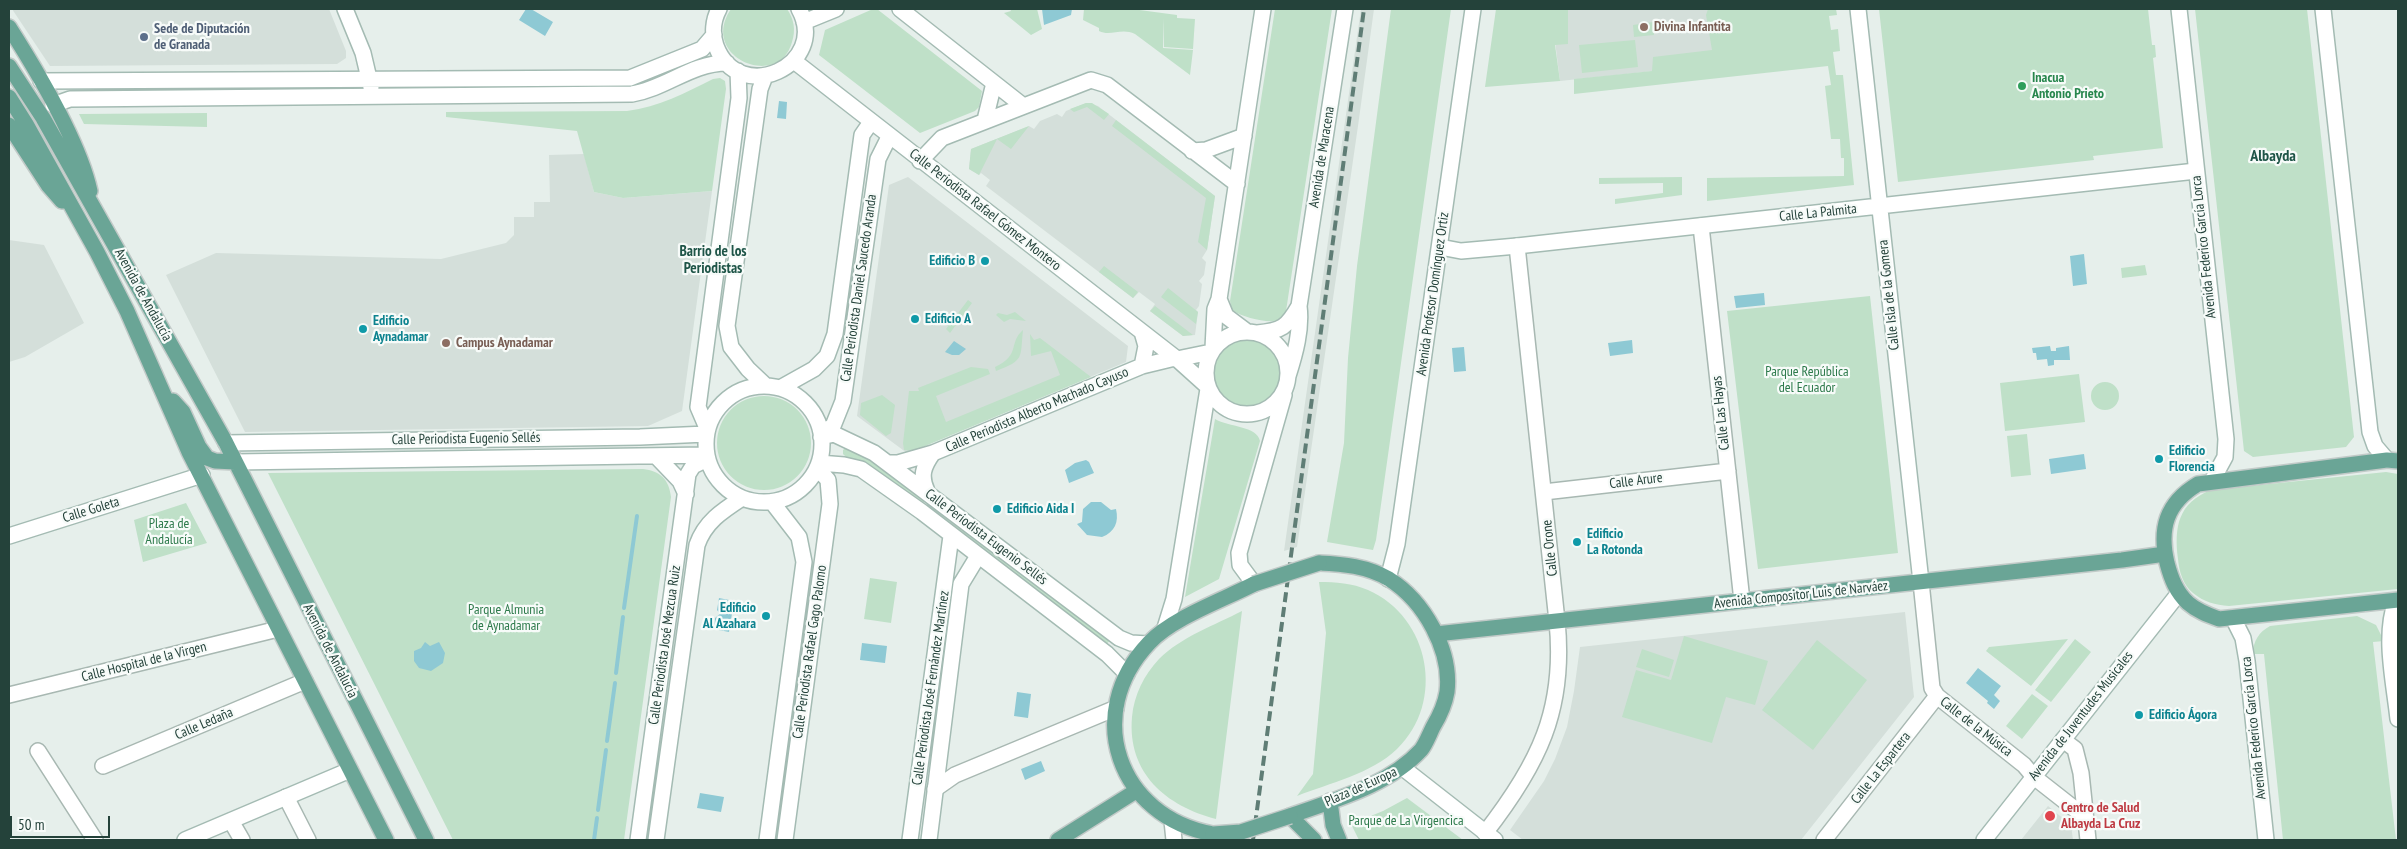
<!DOCTYPE html>
<meta charset="utf-8">
<style>
body{margin:0}
#map{position:relative;width:2407px;height:849px;overflow:hidden;background:#e6efeb;font-family:"PT Sans Narrow",sans-serif}
canvas{display:block}
.frame{position:absolute;inset:0;border:10px solid #24423a;pointer-events:none}
.scale{position:absolute;left:10px;top:816px;width:100px;height:22px;box-sizing:border-box;border:2px solid #24423a;border-top:0;padding-left:6px;font-size:15px;line-height:18px;white-space:nowrap;color:#24423a;-webkit-text-stroke:4px #f7fbf9;paint-order:stroke}
</style>
<div id="map">
<canvas width="2407" height="849"></canvas>
<div class="frame"></div>
<div class="scale">50 m</div>
</div>
<script>
const ctx = document.querySelector('canvas').getContext('2d');
ctx.lineJoin = 'round';
function fillPath(path, color) { ctx.fillStyle = color; ctx.fill(path, 'evenodd'); }
function strokePath(path, color, width, dash) { ctx.strokeStyle = color; ctx.lineWidth = width; ctx.lineCap = dash ? 'butt' : 'round'; ctx.setLineDash(dash || []); ctx.stroke(path); }
function drawText(font, color, halo, rows, align = 'center') {
  ctx.font = font + ' "PT Sans Narrow",sans-serif'; ctx.lineWidth = 4.5; ctx.setLineDash([]); ctx.textBaseline = 'middle'; ctx.strokeStyle = halo; ctx.fillStyle = color; for (const [text, x, y, turn = 0] of rows) {
    ctx.save(); ctx.translate(x, y); ctx.rotate((+turn || 0) * Math.PI / 180); ctx.textAlign = isNaN(turn) ? turn : align; if (halo) ctx.strokeText(text, 0, 0); ctx.fillText(text, 0, 0); ctx.restore();
  }
}
fillPath(new Path2D(`
 M12 9H329L346 51V58L337 64 50 66Z
 M1361 9H1374L1358 126 1297 547 1284 551Z
 M1551 9H1733L1739 62 1560 81Z
 M1086 103 1098 106 1215 196 1207 250 1202 258 1206 262 1204 275 1199 281 1202 284 1199 306 1196 310 1198 312 1195 335 1183 336 1150 311 1155 304 1139 292 1133 298 986 186 990 180 981 173 979 175 969 169 971 149 1029 126 1034 129 1040 121 1057 114 1062 117 1066 111Z
 M584 154 594 192 623 198 712 191 682 411 648 426 245 432 166 275 216 253 441 259 506 243 514 235V217H534V202H550L549 155Z
 M908 177 1128 346 1126 362 907 453 857 416 889 185Z
 M9 240 44 245 84 323 25 357 9 362Z
 M1905 612 1914 697 1801 840H1523L1510 830 1544 781 1555 759 1567 727 1574 691 1580 647Z
 M2048 806 2071 825 2073 840H2021Z`), '#d4dfda');
fillPath(new Path2D(`
 M731 9H787C794 19 796 30 792 42 779 91 698 57 731 9Z
 M873 9H877L982 91 979 107 975 111 920 133 819 55 825 30Z
 M1010 9H1037L1042 29 1031 35 1004 13 1011 11Z
 M1084 9H1132L1177 15V18L1195 19 1193 49 1164 47V18L1163 48 1193 50 1190 75 1135 34C1121 27 1111 37 1099 31V28L1083 20Z
 M1275 9H1332L1286 311C1283 315 1280 320 1274 321 1262 322 1242 317 1232 310L1230 301Z
 M1391 9H1451L1376 540 1373 550 1327 542 1344 443 1348 358 1357 266Z
 M1496 9H1568V44L1555 45 1560 81 1485 87Z
 M1708 9H1836L1837 15 1829 16 1831 30 1838 29 1840 51 1833 52 1836 75H1843L1854 185 1707 201V178L1844 176V158H1841L1840 139H1831L1825 86 1831 85 1828 66 1574 94V79L1652 71 1653 57 1712 50 1706 15Z
 M1879 9H2148L2152 45H2155L2156 57 2153 58 2163 148 2093 156 2094 160 1898 182Z
 M2195 9H2307L2354 437 2346 447 2253 457 2244 451Z
 M1653 22 1654 35 1634 37 1633 25Z
 M1635 40 1638 67 1582 73 1579 45Z
 M720 78 725 81 726 89 712 191 623 198 594 192 577 131 446 117V112L627 111C659 107 685 93 713 79Z
 M1086 103H1092L1109 114 1104 120 1087 107 1074 112 1070 109Z
 M207 113V127L84 124 79 114Z
 M1116 120 1215 196 1207 250 1198 242 1206 198 1112 126Z
 M1029 126 1011 149 997 139 979 175 969 169 971 149Z
 M1682 177V195L1615 204V199L1663 193V183L1599 184V178Z
 M2145 265 2147 275 2122 278 2121 268Z
 M1104 266 1138 292 1133 298 1099 272Z
 M1168 288 1198 312 1196 324 1161 297Z
 M1870 296 1898 553 1758 569 1727 311Z
 M968 300 972 303 950 333 946 329Z
 M1155 306 1193 335 1183 336 1150 311Z
 M1015 312 1026 321 1010 319 1004 322 996 315 998 313 1007 315Z
 M1023 330C1020 358 1025 360 996 371L995 367C1021 355 1008 343 1023 330Z
 M1030 334 1034 340 1040 338 1091 377 913 451 904 450 903 443 909 391H919L918 388 971 367 988 369 990 374 936 396 946 422 1060 375 1051 351 1031 356Z
 M1211 373a35 35 0 1 1 70 0a35 35 0 1 1-70 0Z
 M2079 374 2085 422 2005 431 2000 383Z
 M2091 396a14 14 0 1 1 28 0a14 14 0 1 1-28 0Z
 M882 395 895 405 891 433 886 436 860 415 861 403Z
 M717 443a47 47 0 1 1 94 0a47 47 0 1 1-94 0Z
 M1215 419C1229 427 1257 426 1260 441L1219 579 1185 597Z
 M2027 434 2031 475 2011 477 2007 436Z
 M846 447H852L927 498 921 506 873 468 847 458 843 454V450Z
 M643 469C660 471 669 479 671 497L624 840H453L268 473Z
 M2386 472 2398 474V589L2229 606C2215 605 2204 602 2193 593 2183 585 2179 571 2178 559 2174 527 2178 503 2211 490Z
 M186 503 207 543 143 562 134 520Z
 M935 504 1112 638 1105 646 929 511Z
 M870 578 897 582 891 623 864 619Z
 M1319 582C1336 582 1352 583 1368 590 1430 617 1446 702 1397 749 1371 774 1330 783 1297 796L1313 774 1326 633Z
 M1242 611 1216 819C1166 806 1127 773 1132 717 1134 695 1144 675 1159 659 1181 637 1215 625 1242 611Z
 M2357 616 2376 625 2384 641 2373 642 2396 840H2283L2264 654H2253C2253 641 2259 632 2270 626Z
 M1684 636 1768 661 1755 705 1726 697 1712 743 1622 717 1636 670 1671 680Z
 M2068 639 2031 686 1986 651 1989 647Z
 M2075 639 2091 652 2051 702 2035 690Z
 M1817 640 1867 680 1813 750 1762 710Z
 M1642 649 1674 660 1669 677 1636 667Z
 M2032 694 2048 706 2022 739 2006 726Z
 M1407 798 1463 840H1359L1351 824 1383 811Z`), '#bfe0c8');
fillPath(new Path2D(`
 M526 9H531L553 22 545 36 519 20Z
 M1042 9H1072L1071 15 1044 25Z
 M779 101 787 102 786 119 777 118Z
 M2084 254 2087 284 2073 286 2070 256Z
 M1764 293 1765 305 1736 308 1734 296Z
 M1632 340 1633 353 1610 356 1608 343Z
 M954 341 966 349 959 355H952L945 352Z
 M2050 346 2051 351H2056V348L2069 346 2070 360H2054V365L2048 366 2047 359 2037 360 2036 353H2033L2032 348Z
 M1464 347 1466 371 1454 372 1452 348Z
 M2084 454 2086 469 2051 474 2049 459Z
 M1086 460 1089 462 1094 473 1069 483 1065 470 1075 463Z
 M1091 502H1101L1111 510 1116 509C1119 522 1115 532 1102 537L1087 535 1077 524 1082 522 1083 509Z
 M719 598 734 601 729 632 714 629 715 618 720 614 717 610Z
 M425 642 430 646 439 642 445 653 443 663 431 671 419 668 414 661V651L421 648Z
 M862 643 887 646 885 663 860 660Z
 M1978 668 2001 686 1994 695 2000 701 1994 709 1987 703 1988 701 1966 683Z
 M1017 692 1031 694 1028 718 1014 716Z
 M1041 761 1045 771 1025 780 1021 769Z
 M700 793 724 797 721 812 697 808Z`), '#8ec9d4');
strokePath(new Path2D(`
 M624 608 637 516
 M616 673 623 617
 M607 741 615 683
 M598 810 606 750
 M594 840 597 818`), '#8ec9d4', 4);
const street = new Path2D(`
 M1701 226 1742 601
 M1544 492 1728 471
 M1921 582 1932 688 1937 696 2024 765 2034 777 2085 817
 M9 695 278 629
 M2063 740 2075 749 2081 773 2088 840
 M38 751 95 840
 M103 766 305 681
 M935 789 955 775 1116 708
 M286 797 308 840
 M231 821 242 840
 M1172 821 1174 840
 M1485 833C1538 765 1566 710 1557 621L1517 246
 M1824 840 1937 696`);
const secondary = new Path2D(`
 M345 9 363 53 371 87
 M719 9C713 20 712 34 716 46 739 107 830 65 799 9
 M900 9 1022 105
 M1858 9 1921 582
 M2179 9 2226 439 2225 457 2212 481
 M2323 9 2370 432 2375 446 2387 460
 M804 22 836 9
 M794 61 1177 359 1207 386
 M765 76 760 89 727 326 731 347 748 369 766 386
 M41 81 630 78 702 49 714 35
 M53 105 70 99 632 94C667 88 691 63 727 63
 M985 120 994 83
 M1192 151 1206 150 1244 136
 M920 161 942 138 1091 80 1107 85 1237 184
 M1440 247 1461 251 1517 246 2196 171
 M1219 299 1226 316 1246 331
 M1206 373a41 41 0 1 1 82 0a41 41 0 1 1-82 0Z
 M1257 333C1282 331 1287 327 1299 306
 M1213 348 1215 309 1219 299 1263 9
 M1177 359 1211 352
 M1142 366 1146 346 1142 332
 M1288 376C1295 354 1302 329 1299 306L1345 9
 M706 444a58 58 0 1 1 116 0a58 58 0 1 1-116 0Z
 M780 388 814 369 827 356 835 334 862 135 871 122
 M707 428 698 407 739 98 738 71
 M821 433 833 426 843 401 878 159 889 137
 M821 437 834 434 874 453 1119 638 1131 643 1148 644
 M226 443 640 437 706 434
 M656 456 680 481 686 494
 M235 462 706 455
 M819 463 844 465 861 469 922 512 1107 654 1127 674
 M889 463H898L933 453 1142 366 1175 358
 M927 491C920 476 923 467 933 453
 M9 536 202 475
 M1388 579 1397 544 1473 9
 M1254 584 1240 565 1239 553 1284 395
 M2396 601C2383 636 2394 681 2398 719
 M2233 618 2243 638 2247 661 2266 840
 M1165 628 1174 599 1208 389
 M1403 768 1495 840
 M185 840 350 770
 M638 840 688 474 693 466 707 459
 M656 840 697 545C705 522 722 511 742 498
 M767 840 804 562 799 537 772 502
 M785 840 830 504 828 480 817 468
 M910 840 951 536
 M929 840 961 584 978 556
 M1984 840 2179 593`);
const primary = new Path2D(`
 M9 27C37 71 79 141 90 191
 M9 66 43 118 226 443 426 840
 M9 97 26 124 97 252 127 311 189 452 386 840
 M9 125 48 185 62 201
 M173 401 183 412 199 447 207 458 215 461 235 462
 M2398 461 2387 460 2198 484C2166 503 2159 529 2167 563 2171 578 2176 592 2188 603 2197 611 2208 615 2219 619L2398 600
 M1436 634 2122 560 2165 554
 M1330 801 1333 825 1339 840
 M1213 834C1118 817 1082 714 1149 643 1172 618 1223 600 1254 584
 M1058 840 1136 791
 M1314 840 1290 816C1334 800 1388 786 1421 750 1426 744 1429 735 1433 727 1439 717 1445 704 1447 692 1452 650 1424 601 1389 579 1367 566 1343 564 1319 563`);
strokePath(street, '#a8b8b2', 18);
strokePath(secondary, '#a4bbb3', 18);
strokePath(primary, '#c2cac8', 18);
strokePath(street, '#fff', 15);
strokePath(secondary, '#fff', 15);
strokePath(primary, '#6aa596', 15);
strokePath(new Path2D(`
 M1253 840 1364 9`), '#5f7d75', 4, [10, 5]);
const primaryBridge = new Path2D(`
 M1254 584 1319 563
 M1213 834 1241 832 1290 816`);
strokePath(primaryBridge, '#c2cac8', 18, []);
strokePath(primaryBridge, '#6aa596', 15);
for (const [x, y, r, color] of [
 [1644,27,5,"#8d6e63"],
 [144,37,5,"#5c6f8a"],
 [2022,86,5,"#2e9e5b"],
 [985,261,5,"#0f9aa8"],
 [915,319,5,"#0f9aa8"],
 [363,329,5,"#0f9aa8"],
 [446,343,5,"#8d6e63"],
 [2159,459,5,"#0f9aa8"],
 [997,509,5,"#0f9aa8"],
 [1577,542,5,"#0f9aa8"],
 [766,616,5,"#0f9aa8"],
 [2139,715,5,"#0f9aa8"],
 [2050,816,6,"#e0444e"]
]) { const dot = new Path2D(); dot.arc(x, y, r, 0, 2 * Math.PI); ctx.fillStyle = color; ctx.fill(dot); strokePath(dot, '#f7fbf9', 2); }
drawText('bold 14px', '#785e54', '#f7fbf9', [
 ["Divina Infantita",1654,27],
 ["Campus Aynadamar",456,343]
], 'left');
drawText('bold 14px', '#4e5e75', '#f7fbf9', [
 ["Sede de Diputación",154,29],
 ["de Granada",154,45]
], 'left');
drawText('bold 14px', '#27864d', '#f7fbf9', [
 ["Inacua",2032,78],
 ["Antonio Prieto",2032,94]
], 'left');
drawText('14px', '#24423a', '#f7fbf9', [
 ["Avenida de Maracena",1322,157,-81],
 ["Calle Periodista Rafael Gómez Montero",985,210,38],
 ["Calle La Palmita",1818,213,-6],
 ["Avenida Federico García Lorca",2204,247,-96],
 ["Calle Periodista Daniel Saucedo Aranda",859,288,-82],
 ["Avenida Profesor Domínguez Ortiz",1433,294,-82],
 ["Avenida de Andalucía",143,295,61],
 ["Calle Isla de la Gomera",1889,295,-96],
 ["Calle Periodista Alberto Machado Cayuso",1037,410,-23],
 ["Calle Las Hayas",1721,413,-96],
 ["Calle Periodista Eugenio Sellés",466,439,-1],
 ["Calle Arure",1636,481,-7],
 ["Calle Goleta",91,510,-17],
 ["Calle Periodista Eugenio Sellés",986,537,37],
 ["Calle Orone",1550,548,-96],
 ["Avenida Compositor Luis de Narváez",1801,595,-6],
 ["Calle Periodista José Mezcua Ruiz",665,645,-82],
 ["Avenida de Andalucía",330,651,63],
 ["Calle Periodista Rafael Gago Palomo",810,652,-82],
 ["Calle Hospital de la Virgen",144,662,-14],
 ["Calle Periodista José Fernández Martínez",931,688,-82],
 ["Avenida de Juventudes Musicales",2081,716,-52],
 ["Calle Ledaña",204,724,-23],
 ["Calle de la Música",1976,727,38],
 ["Avenida Federico García Lorca",2254,728,-96],
 ["Calle La Espartera",1881,768,-52],
 ["Plaza de Europa",1361,787,-24]
]);
drawText('bold 14px', '#0d838f', '#f7fbf9', [
 ["Edificio B",975,261,"right"],
 ["Edificio A",925,319],
 ["Edificio",373,321],
 ["Aynadamar",373,337],
 ["Edificio",2169,451],
 ["Florencia",2169,467],
 ["Edificio Aida I",1007,509],
 ["Edificio",1587,534],
 ["La Rotonda",1587,550],
 ["Edificio",756,608,"right"],
 ["Al Azahara",756,624,"right"],
 ["Edificio Ágora",2149,715]
], 'left');
drawText('14px', '#2d7a4b', '#f7fbf9', [
 ["Parque República",1807,372],
 ["del Ecuador",1807,388],
 ["Plaza de",169,524],
 ["Andalucía",169,540],
 ["Parque Almunia",506,610],
 ["de Aynadamar",506,626],
 ["Parque de La Virgencica",1406,821]
]);
drawText('bold 14px', '#be3a42', '#f7fbf9', [
 ["Centro de Salud",2061,808],
 ["Albayda La Cruz",2061,824]
], 'left');
drawText('bold 15px', '#1f5548', '#f7fbf9', [
 ["Barrio de los",713,252],
 ["Periodistas",713,269]
]);
drawText('bold 16px', '#1f5548', '#f7fbf9', [
 ["Albayda",2273,156]
]);
</script>
